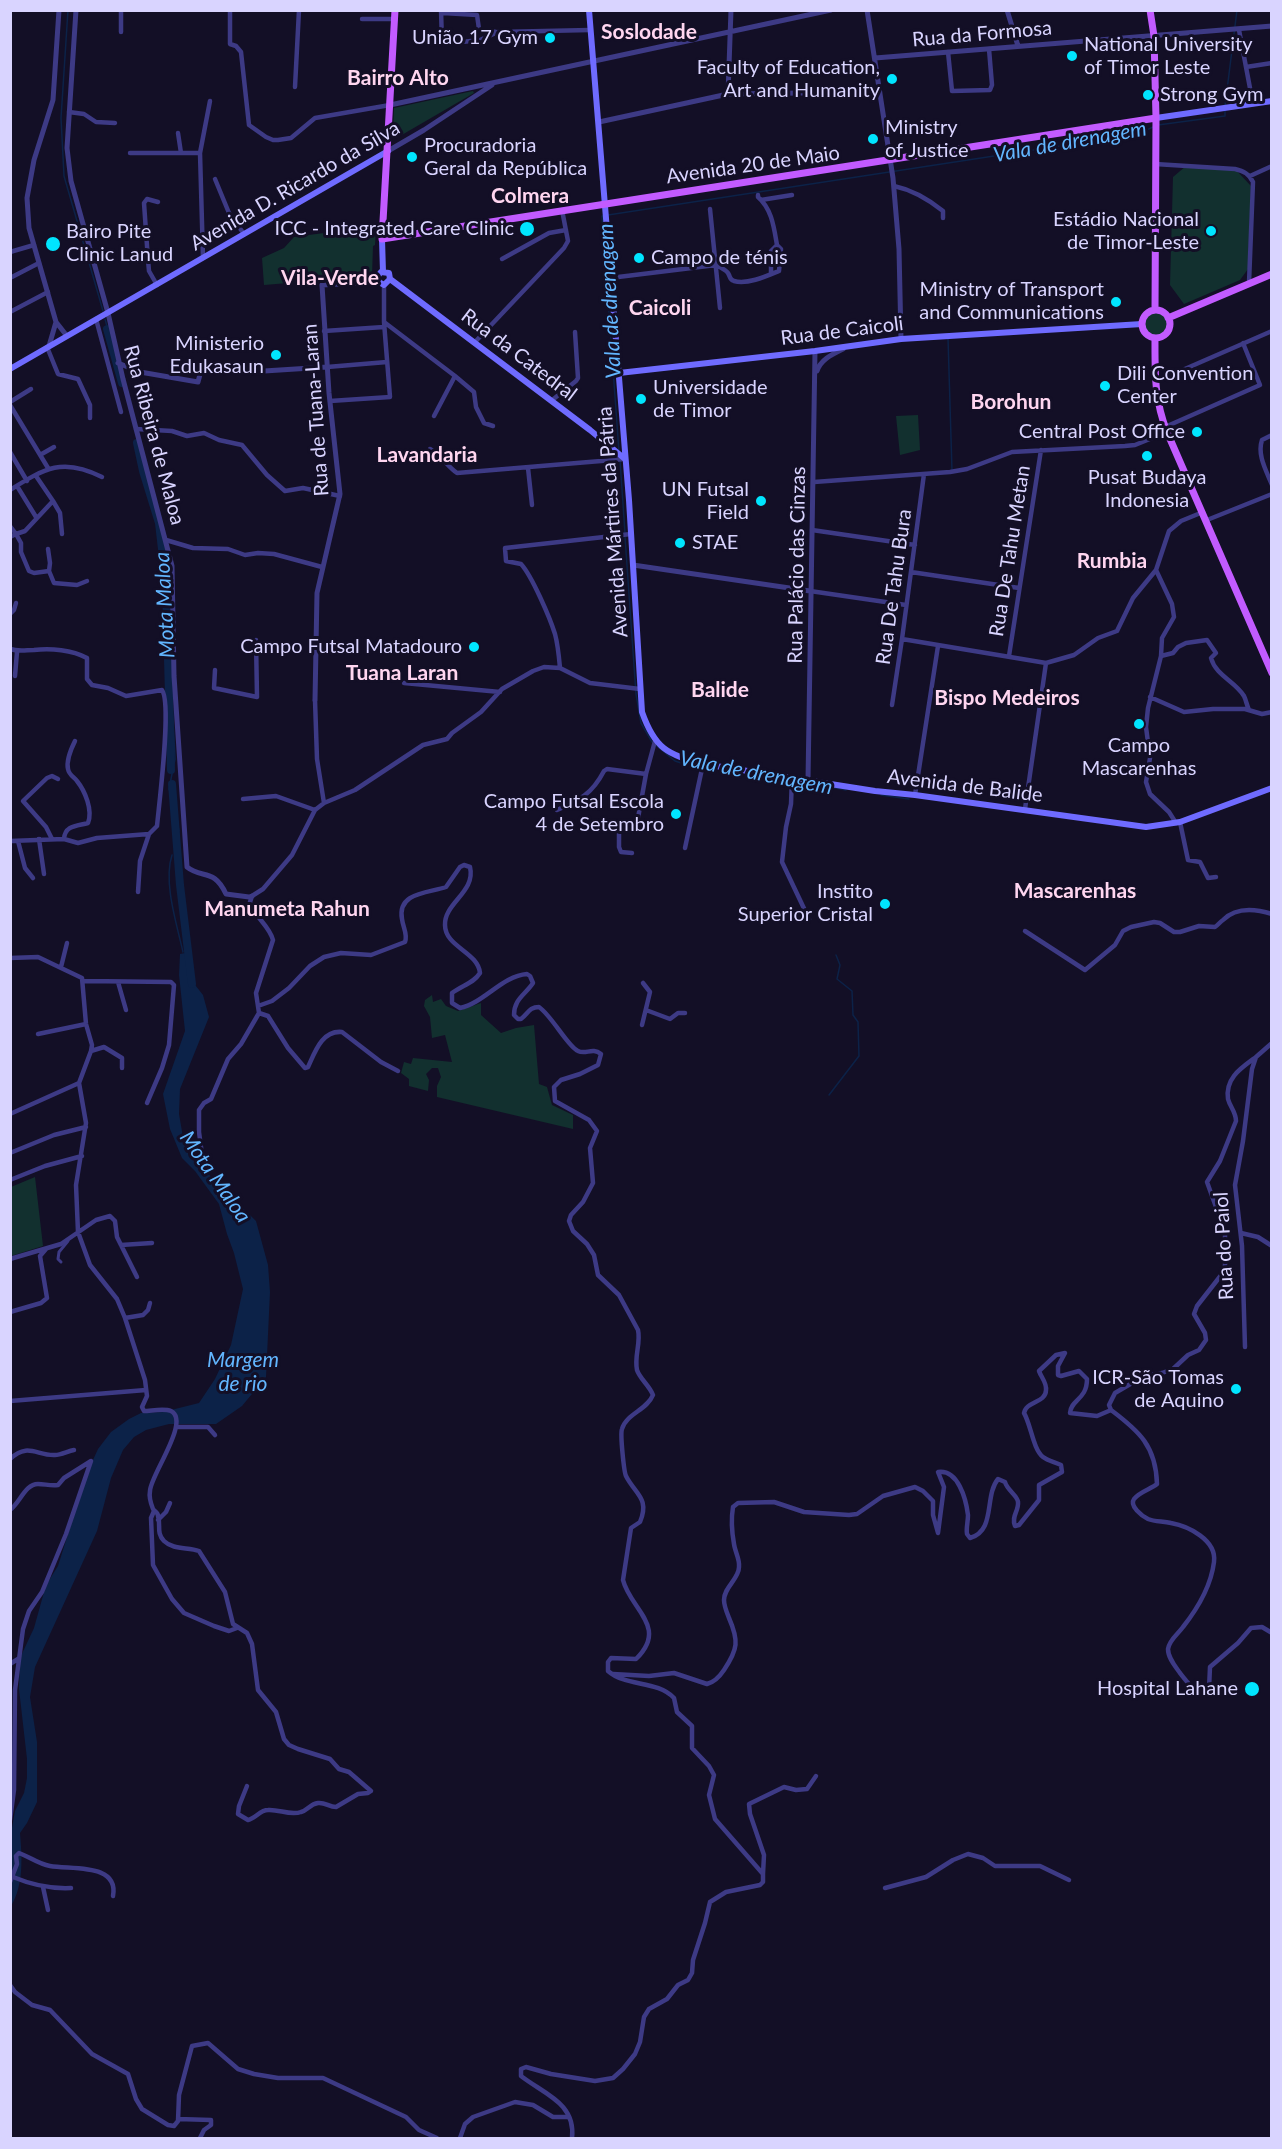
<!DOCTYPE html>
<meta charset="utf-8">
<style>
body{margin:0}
#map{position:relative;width:1282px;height:2149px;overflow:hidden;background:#130f26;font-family:Lato,sans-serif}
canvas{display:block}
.frame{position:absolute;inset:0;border:12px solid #d9d4ff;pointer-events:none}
</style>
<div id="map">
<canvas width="1282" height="2149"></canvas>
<div class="frame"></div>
</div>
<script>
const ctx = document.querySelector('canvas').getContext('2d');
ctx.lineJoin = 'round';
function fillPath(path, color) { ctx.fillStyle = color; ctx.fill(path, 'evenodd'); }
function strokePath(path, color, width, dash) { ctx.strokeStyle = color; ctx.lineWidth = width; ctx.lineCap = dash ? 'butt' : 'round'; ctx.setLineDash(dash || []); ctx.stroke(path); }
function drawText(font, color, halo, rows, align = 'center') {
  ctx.font = font + ' Lato,sans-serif'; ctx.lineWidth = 6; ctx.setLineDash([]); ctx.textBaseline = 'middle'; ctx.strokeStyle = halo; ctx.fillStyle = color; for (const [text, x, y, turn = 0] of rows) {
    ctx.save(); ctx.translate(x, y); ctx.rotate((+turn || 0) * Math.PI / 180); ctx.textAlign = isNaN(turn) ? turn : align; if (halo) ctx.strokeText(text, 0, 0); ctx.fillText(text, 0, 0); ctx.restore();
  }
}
fillPath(new Path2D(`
 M473 91 474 93 400 136H398L393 133 394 108Z
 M1186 166 1236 170 1251 186 1248 269 1240 280 1184 304 1170 285 1173 177Z
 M376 226 375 245 373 246 372 276 264 285 262 258 284 248 294 237Z
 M1145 324a11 11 0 1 1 22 0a11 11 0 1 1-22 0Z
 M918 415 920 450 900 455 896 416Z
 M432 995 433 1002 441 999 446 1006 458 1011 481 1003V1015L501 1033 516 1028 534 1025 539 1084 547 1087 552 1105 573 1115V1129L437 1097V1086L441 1077 438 1068H432L426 1074 429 1080 428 1091 409 1086V1079L401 1073 404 1062 411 1064 413 1058 452 1062 445 1035 432 1038 430 1017 424 1006 425 1000Z
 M35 1177 43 1246 11 1256V1187Z`), '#12302f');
fillPath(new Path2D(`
 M185 953 192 981 203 995 209 1017 180 1089 179 1114 183 1137 211 1177 256 1221 268 1265 270 1292 266 1377 242 1406 216 1424H169L146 1430 134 1437 123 1450 111 1478 97 1531 35 1667 30 1697 37 1742V1802L27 1823 20 1833C22 1857 24 1885 11 1906V1833L15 1811 24 1793 27 1778V1759L19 1689 20 1658 34 1628 46 1585 58 1566 87 1473 98 1449 111 1432 129 1419 141 1413 163 1412 199 1403 215 1379 231 1345 243 1289 234 1253 227 1234 219 1204 195 1171 182 1158 170 1129 163 1094 185 1031 179 975 180 954Z`), '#0c2248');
strokePath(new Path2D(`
 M68 10 61 118 64 176 103 311
 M1225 106 1237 10
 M1158 125 1225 116V110
 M608 215 1138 134 1153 127
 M603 216H602L619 452
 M105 319 116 360
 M948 338 952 471
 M620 460 625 533
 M625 537 636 694 641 723 652 742 675 761 687 765 719 769
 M165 551 175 759 169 789 171 795
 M830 787 846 790
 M881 795 909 799
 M178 826 179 831
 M172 855C163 882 177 925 183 952
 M829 1095 859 1056 858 1022 853 1015 852 991 837 979 840 965 836 955`), '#0c2248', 1.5);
strokePath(new Path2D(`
 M107 329 122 383
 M137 443 143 471 159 523 166 584 171 770
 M172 784 180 885 192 984`), '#0c2248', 8);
strokePath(new Path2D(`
 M61 1262 58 1259 59 1252 68 1241`), '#3d3a85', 3);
strokePath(new Path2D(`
 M121 10V32
 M230 10V44L236 46 241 52 249 125 266 137 273 140H278L291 138 315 118 390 105
 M441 10 442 42 444 44 480 40 498 32 590 30
 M443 13 477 15 479 29 496 32
 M362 19H395
 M1239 30 1253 104
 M948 52 952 91 990 90 992 85 989 49
 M1246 67 1272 63
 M295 87 299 10
 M69 112 84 114 96 122 115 123
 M178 133 181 153
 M130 153H200
 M1155 164 1235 169C1244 171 1249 174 1253 182L1249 283
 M1250 176 1272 166
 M215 179 229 213 244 234
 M894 186C913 190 928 199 943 211V218
 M758 195V197C772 209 774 228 777 245
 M761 200 792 195
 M710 209 720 308
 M352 227H356
 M10 252 34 245
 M203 258 200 153 210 101
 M502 259 549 233 566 230
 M10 278 39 263
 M610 278 716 265C720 267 726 270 728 273 731 278 729 279 734 281 747 285 767 276 779 271L781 249 777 245 771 251V274
 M157 285 149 271 148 260 144 203 147 199 158 202
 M10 312 48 292
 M96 319 121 412
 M384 322 455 376
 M324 331 384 327
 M475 342 564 248 568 241 562 210
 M47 347 58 374 78 379 90 405V418
 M327 367 387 362
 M1155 382 1272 331
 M330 401 390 397 384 322V285
 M551 401 576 381 578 378 575 332
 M10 402 31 389
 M10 405 48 468
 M434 416 455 376 474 392 476 407 484 423 493 426
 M1165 427 1260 385 1243 343
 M136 429 172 431 187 436 204 433 219 440 242 445 267 475 285 491 303 488 340 496
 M1272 435 1262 440C1257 455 1266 470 1272 485
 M430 449C442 456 447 466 457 473L625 459
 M10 452 27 481
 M40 455 54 447
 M528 468 532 505
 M814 482 950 472 967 469 1012 452 1125 446 1135 445 1167 432
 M17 486 36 517
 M10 490C45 468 63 457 102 477
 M53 501 60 513 62 534
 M1207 520 1272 494
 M10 526 16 534 25 531 53 501 36 476
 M812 530 915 545
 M10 537 16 534 21 543V552L29 571 34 573 49 571 50 563 48 549
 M166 540 193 548 228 549 245 555 258 553 274 554 322 567
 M1156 570 1172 604 1174 617 1162 638 1161 656 1148 708 1146 727 1150 758 1146 782 1150 794 1169 812 1176 823
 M49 571 54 583 77 585 87 581
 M911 572 1019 588
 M810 591 906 605
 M10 614 14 610 16 603
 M902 639 1046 663
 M10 649C19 652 26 650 34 650 51 648 72 650 87 658V679L92 685 108 688 126 696 162 690C172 704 159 804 157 826L149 834 97 838 78 843 64 839 10 841
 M1009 656 1041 450
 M1161 656 1173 653 1178 647 1186 643 1207 640 1216 653 1211 658C1216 676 1235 681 1244 696 1246 700 1247 706 1249 710
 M560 668C559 657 558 645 555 634 550 618 532 576 521 564L506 561 505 548 631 534
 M215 670 214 688 257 697 256 640
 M15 676 17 652
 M404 683 500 692
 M1150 697 1184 712 1213 709H1245L1262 714 1272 712
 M315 700 317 759 324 803
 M892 705 902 639 924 474
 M792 778 791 804 786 827 782 862 809 919
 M915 795 938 646
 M243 799 276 796 315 810
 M1025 809 1046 663 1074 655 1098 638 1117 631 1133 598 1156 570 1169 531 1181 521 1203 512
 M557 810C580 800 592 794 604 771L607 769 646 774
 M1180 822 1188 860 1200 862 1208 878 1216 877
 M39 839 44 874
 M52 839 46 827 23 801 47 778 52 776 58 779
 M64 839C65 825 77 826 88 823 93 810 85 791 77 781 74 777 69 775 68 769 66 760 71 749 75 741
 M18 841 25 868 33 878
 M685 848 703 764
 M632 853 621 852 619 847V828L634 822 638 818 646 774 655 741
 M138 892 140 861 149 834
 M1025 931 1085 970 1115 945 1123 931 1131 927 1154 922 1160 923 1174 932H1180L1199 926 1215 927C1218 925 1220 922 1223 920 1236 907 1256 909 1272 914
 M10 958 38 957 82 978 86 1024 92 1045 91 1051 79 1083
 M61 967 67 943
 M84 981 171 982 174 985 169 1045 162 1068 147 1103
 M118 982 126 1010
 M258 1006 272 1001 289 988 310 966 324 957 341 953 371 955 405 942C408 934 403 928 402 919 397 892 429 893 446 887L460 867 464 865 470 867C476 892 444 903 445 925 445 947 478 952 480 973 473 984 462 985 452 993V1003L460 1008C484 1003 502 976 527 974L530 976 533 983C525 995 514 999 514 1015L518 1019H521C528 1014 529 1007 539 1007 552 1016 568 1047 578 1051 586 1055 592 1047 601 1054L598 1065 580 1074 561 1080 554 1087 555 1101 589 1120 597 1131 590 1148 593 1183 583 1202 571 1215 569 1221 573 1231 587 1244 594 1255 598 1275 619 1295 638 1330C641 1343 634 1356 637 1370 640 1379 649 1385 653 1395 647 1410 626 1414 622 1429 620 1434 624 1472 626 1476 635 1494 650 1498 640 1522L631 1528 623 1580C630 1609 669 1627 636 1659L611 1658 608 1662V1671C626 1687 657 1680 674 1698L677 1712 692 1726V1748L709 1766 714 1775 709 1795 715 1819 763 1874V1882L760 1885 726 1892 710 1902 705 1923 693 1960 692 1973 688 1980 678 1985 667 1999 649 2009 644 2017 640 2042 635 2054 623 2069 613 2078 595 2081 551 2074 526 2067 521 2069V2076C544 2094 576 2103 572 2138
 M646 1010 670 1019 678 1013H685
 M259 1013 268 1016 288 1048 305 1068 308 1067C315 1052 322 1030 342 1032L381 1062 398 1071
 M642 1025 650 992 643 983
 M38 1034 86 1024
 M91 1051 104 1047 122 1058V1068
 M1256 1057C1241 1068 1225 1078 1228 1099 1230 1107 1236 1112 1236 1121L1220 1161 1207 1182 1225 1232V1266L1222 1274 1197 1306 1194 1314 1205 1333 1206 1340 1199 1350 1188 1355 1173 1369 1162 1373 1144 1376 1115 1393 1109 1405 1111 1410C1139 1431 1156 1446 1157 1484 1151 1489 1139 1492 1134 1499 1129 1506 1142 1516 1148 1519 1155 1522 1163 1521 1171 1523 1188 1526 1217 1540 1214 1562 1211 1586 1198 1608 1183 1627 1178 1634 1169 1640 1168 1649 1168 1658 1175 1666 1180 1673 1187 1682 1193 1690 1203 1694L1209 1689 1210 1667 1238 1643 1251 1628 1262 1627 1272 1633
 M79 1083 86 1123 76 1185 78 1232 90 1265 117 1299 125 1318 145 1380 147 1396 142 1407 144 1411C151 1411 164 1408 171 1411 191 1421 150 1476 150 1491 149 1496 151 1504 153 1509 155 1512 158 1512 158 1516 161 1525 156 1533 164 1541 173 1550 188 1547 199 1551L225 1592 233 1624 247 1633 252 1644 258 1690 276 1712 284 1739 289 1745 298 1749 330 1759 339 1769 349 1772 371 1791 368 1793 358 1794 336 1807C329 1807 325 1802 318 1803 310 1804 308 1810 301 1812 290 1816 279 1809 268 1810 260 1810 256 1818 248 1820L238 1814 239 1806 247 1786
 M10 1114 79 1083
 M10 1153 54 1135 86 1127
 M203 1162 199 1132V1110L204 1103 211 1099 228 1059 241 1044 259 1013 256 993 273 940C269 925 255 918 250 902L252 896 263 889 292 855 315 810 324 803 355 790 423 745 447 739 452 733 481 712 502 689 533 671 544 667 560 668 590 683 640 689
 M10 1180 45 1166 82 1156
 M1241 1233 1258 1237 1272 1246
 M121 1245 152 1243
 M10 1259 61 1244 96 1220 110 1216 115 1221 117 1237 137 1277
 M10 1312 41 1303 47 1298 40 1256 46 1249
 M125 1318 143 1315 148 1310 150 1303
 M1245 1347 1242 1246 1235 1185 1243 1141 1252 1069 1256 1057 1272 1043
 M10 1401 146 1390
 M177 1427H208L215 1435
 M10 1459C28 1442 37 1456 55 1455 61 1455 68 1451 74 1450
 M10 1510C20 1503 25 1484 38 1484 45 1484 50 1486 58 1485L64 1478 91 1461 66 1534 42 1592 29 1611 23 1629 15 1690 14 1790 10 1820
 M154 1511 151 1518 153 1565 172 1599 184 1613 214 1626 229 1631 237 1628
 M158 1520 166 1512 170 1503
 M10 1664 18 1659
 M613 1674 649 1676 674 1673 707 1684C715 1682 720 1676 724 1670 738 1649 739 1641 729 1618 727 1613 724 1606 724 1600 724 1587 739 1579 739 1567 740 1559 735 1552 734 1544 732 1533 731 1519 733 1507L738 1503 774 1502 804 1512 849 1515 857 1514 883 1496 915 1487 923 1491 933 1501V1515L938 1533 944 1487 938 1472C958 1469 966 1499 968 1515 968 1522 966 1528 967 1534L970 1538C996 1531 984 1496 998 1479L1005 1482C1007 1490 1018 1496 1018 1502 1019 1511 1011 1516 1015 1526L1019 1525 1039 1500V1485L1062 1472 1061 1465C1055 1462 1048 1461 1043 1457 1033 1449 1031 1425 1024 1413 1026 1401 1046 1403 1046 1390 1047 1383 1041 1377 1039 1371L1056 1355 1065 1353 1058 1366V1375L1061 1376 1079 1371 1087 1379C1087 1400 1071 1399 1070 1413L1097 1416 1111 1410
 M763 1874 764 1855 750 1814 749 1804 784 1787 796 1790 807 1789 816 1776
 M13 1877C32 1885 50 1889 71 1888
 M10 1882 17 1864 16 1856 19 1853C30 1857 38 1864 50 1866 72 1870 119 1863 113 1896
 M43 1887 48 1910
 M885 1888 926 1877 953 1860 968 1854 983 1858 995 1866H1040L1069 1880
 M10 1985 15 1992 32 2005 50 2010 92 2054 128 2074 136 2099 142 2109 168 2125 174 2126 178 2121 179 2095 192 2046 208 2043 238 2069 254 2074 278 2078H323L406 2117 419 2130 437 2138
 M178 2119 211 2120V2125L204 2130 200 2138
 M460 2138 465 2124 473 2117 515 2102 533 2105 553 2117H569`), '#3d3a85', 4.5);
strokePath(new Path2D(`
 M76 10 67 148 71 181 108 313 123 379 172 566 174 676 187 867C202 879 214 868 226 894L249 897 252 896
 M867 10 893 178 899 249 901 339
 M1007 10 1018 46
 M875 58 1272 26
 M728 94 731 10
 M390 105 831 10
 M599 122 728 94 879 92
 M388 151 424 130 492 85
 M56 322 67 336
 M49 346 56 322 29 228 27 198 34 160 53 100 59 10
 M118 363 140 372 198 382 202 367 206 366 264 371 327 367
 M817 371C821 359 833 354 843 349
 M633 565 810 591
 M315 700 317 593 340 494 329 393 322 285 379 282
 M808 780 815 351`), '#3d3a85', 5);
strokePath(new Path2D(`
 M589 10 629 500 642 712C655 749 667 754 703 764L875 791 915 795 1146 827 1180 822 1272 788
 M1156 118 1272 101
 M382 239 383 272
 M390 279 384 285 379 282 377 277 381 272 389 273 390 279 590 430 625 459
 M10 369 388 151
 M619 373 815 351 901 339 1142 324`), '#6f6bff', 6);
strokePath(new Path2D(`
 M395 10 382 239 1156 118
 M1150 10 1154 36 1156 118 1155 310
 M1142 324a14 14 0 1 1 28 0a14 14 0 1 1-28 0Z
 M1168 318 1272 274
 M1155 338C1155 372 1154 399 1167 432L1272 673`), '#c25bff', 7);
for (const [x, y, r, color] of [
 [550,38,6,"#00e5ff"],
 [1072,56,6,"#00e5ff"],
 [892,79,6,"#00e5ff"],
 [1148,95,6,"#00e5ff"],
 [873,139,6,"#00e5ff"],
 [412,157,6,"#00e5ff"],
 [527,229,8,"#00e5ff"],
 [1211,231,6,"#00e5ff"],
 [53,244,8,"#00e5ff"],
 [639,258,6,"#00e5ff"],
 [1116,302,6,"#00e5ff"],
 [276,355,6,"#00e5ff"],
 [1105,386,6,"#00e5ff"],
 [641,399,6,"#00e5ff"],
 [1197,432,6,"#00e5ff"],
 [1147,456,6,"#00e5ff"],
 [761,501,6,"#00e5ff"],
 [680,543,6,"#00e5ff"],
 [474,647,6,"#00e5ff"],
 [1139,724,6,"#00e5ff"],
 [676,814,6,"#00e5ff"],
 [885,904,6,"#00e5ff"],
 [1236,1389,6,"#00e5ff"],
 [1252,1689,8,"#00e5ff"]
]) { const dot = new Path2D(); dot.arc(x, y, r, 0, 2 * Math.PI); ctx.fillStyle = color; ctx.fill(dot); strokePath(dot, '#130f26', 2); }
drawText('20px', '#d9d4ff', '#130f26', [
 ["Rua da Formosa",982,34,-5],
 ["Avenida 20 de Maio",753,165,-8],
 ["Avenida D. Ricardo da Silva",295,186,-30],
 ["Rua de Caicoli",842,331,-7],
 ["Rua da Catedral",519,355,37],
 ["Rua de Tuana-Laran",316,410,-94],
 ["Rua Ribeira de Maloa",154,435,75],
 ["Avenida Mártires da Pátria",613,522,-94],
 ["Rua De Tahu Metan",1010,551,-81],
 ["Rua Palácio das Cinzas",797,565,-89],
 ["Rua De Tahu Bura",894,587,-82],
 ["Avenida de Balide",965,786,7],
 ["Rua do Paiol",1224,1246,-93]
]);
drawText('20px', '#d9d4ff', '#130f26', [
 ["União 17 Gym",538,38],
 ["National University",1084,45,"left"],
 ["of Timor Leste",1084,68,"left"],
 ["Faculty of Education,",880,68],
 ["Art and Humanity",880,91],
 ["Strong Gym",1160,95,"left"],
 ["Ministry",885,128,"left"],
 ["of Justice",885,151,"left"],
 ["Procuradoria",424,146,"left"],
 ["Geral da República",424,169,"left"],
 ["Estádio Nacional",1199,220],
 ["de Timor-Leste",1199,243],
 ["ICC - Integrated Care Clinic",514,229],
 ["Bairo Pite",66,232,"left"],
 ["Clinic Lanud",66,255,"left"],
 ["Campo de ténis",651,258,"left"],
 ["Ministry of Transport",1104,290],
 ["and Communications",1104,313],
 ["Ministerio",264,344],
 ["Edukasaun",264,367],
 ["Dili Convention",1117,374,"left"],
 ["Center",1117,397,"left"],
 ["Universidade",653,388,"left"],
 ["de Timor",653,411,"left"],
 ["Central Post Office",1185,432],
 ["Pusat Budaya",1147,478,"center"],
 ["Indonesia",1147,501,"center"],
 ["UN Futsal",749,490],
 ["Field",749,513],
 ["STAE",692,543,"left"],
 ["Campo Futsal Matadouro",462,647],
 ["Campo",1139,746,"center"],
 ["Mascarenhas",1139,769,"center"],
 ["Campo Futsal Escola",664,802],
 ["4 de Setembro",664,825],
 ["Instito",873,892],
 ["Superior Cristal",873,915],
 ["ICR-São Tomas",1224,1378],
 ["de Aquino",1224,1401],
 ["Hospital Lahane",1238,1689]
], 'right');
drawText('bold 21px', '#ffd6f0', '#130f26', [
 ["Soslodade",649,32],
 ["Bairro Alto",398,78],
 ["Colmera",530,196],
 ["Vila-Verde",330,278],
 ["Caicoli",660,308],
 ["Borohun",1011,402],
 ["Lavandaria",427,455],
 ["Rumbia",1112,561],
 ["Tuana Laran",402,673],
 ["Balide",720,690],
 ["Bispo Medeiros",1007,698],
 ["Mascarenhas",1075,891],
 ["Manumeta Rahun",287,909]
]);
drawText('italic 21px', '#62b6ff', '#130f26', [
 ["Vala de drenagem",1070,142,-10],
 ["Vala de drenagem",610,301,-93],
 ["Mota Maloa",165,605,-93],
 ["Vala de drenagem",756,773,11],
 ["Mota Maloa",215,1177,55],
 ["Margem",243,1360],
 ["de rio",243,1384]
]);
</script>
